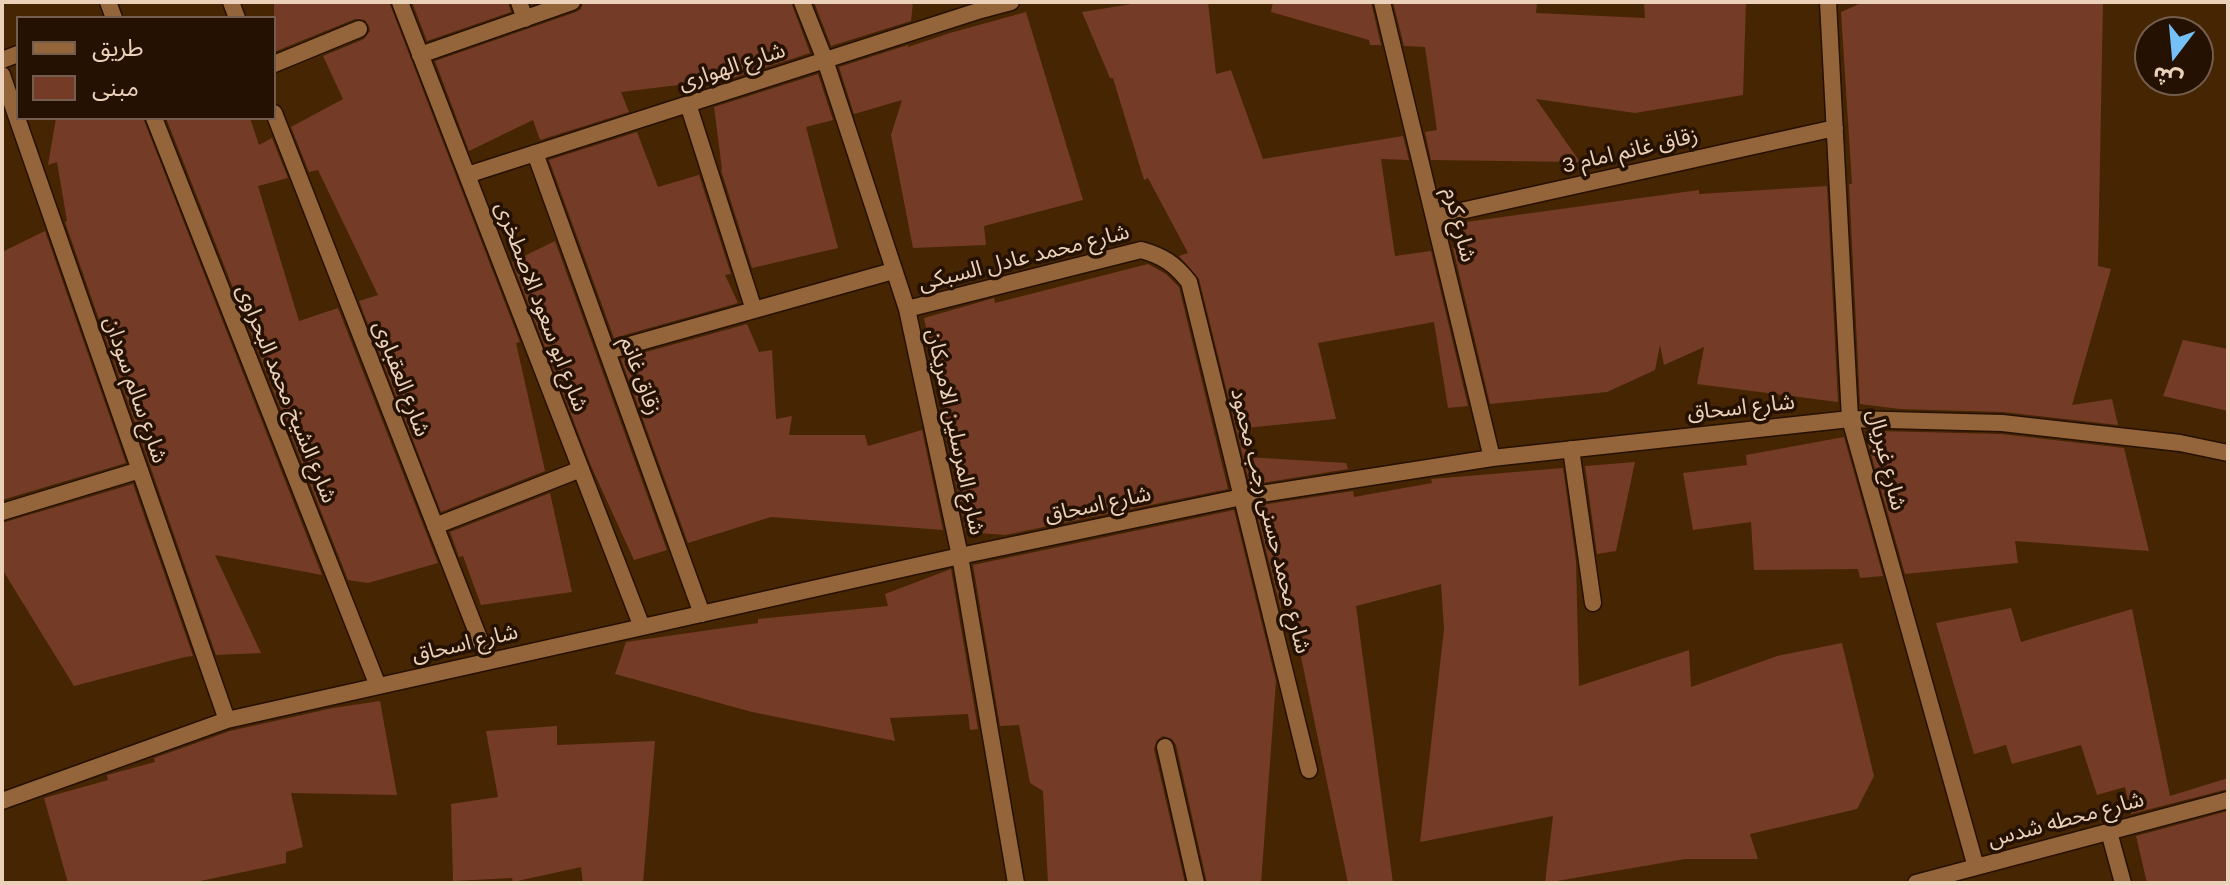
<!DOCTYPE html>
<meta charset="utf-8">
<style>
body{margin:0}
#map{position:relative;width:2230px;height:885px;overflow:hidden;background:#462502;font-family:Karla,"Noto Sans Arabic",sans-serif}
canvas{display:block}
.frame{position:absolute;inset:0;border:4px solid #ebd0ba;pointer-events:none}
.legend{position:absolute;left:16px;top:16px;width:260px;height:104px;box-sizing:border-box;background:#241102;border:2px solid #745d4c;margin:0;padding:10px 14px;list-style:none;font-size:24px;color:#ebd0ba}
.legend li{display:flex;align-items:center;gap:16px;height:40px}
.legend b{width:40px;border:2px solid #745d4c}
.north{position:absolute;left:2134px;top:16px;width:80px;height:80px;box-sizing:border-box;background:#241102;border:2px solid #745d4c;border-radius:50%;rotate:196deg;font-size:22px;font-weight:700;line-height:32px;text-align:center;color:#ebd0ba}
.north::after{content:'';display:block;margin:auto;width:28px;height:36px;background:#75c0f6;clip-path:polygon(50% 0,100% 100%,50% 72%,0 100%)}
</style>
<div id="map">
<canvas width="2230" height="885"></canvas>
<div class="frame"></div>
<ul class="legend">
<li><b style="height:10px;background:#94653a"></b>طريق</li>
<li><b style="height:22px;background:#743c26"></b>مبنى</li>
</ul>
<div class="north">ش</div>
</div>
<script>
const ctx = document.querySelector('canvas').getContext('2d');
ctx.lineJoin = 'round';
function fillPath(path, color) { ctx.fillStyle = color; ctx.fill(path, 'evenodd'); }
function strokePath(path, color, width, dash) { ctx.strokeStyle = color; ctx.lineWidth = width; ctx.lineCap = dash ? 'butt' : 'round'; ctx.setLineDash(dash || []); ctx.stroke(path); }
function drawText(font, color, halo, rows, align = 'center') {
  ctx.font = font + ' Karla,"Noto Sans Arabic",sans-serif'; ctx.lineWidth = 7; ctx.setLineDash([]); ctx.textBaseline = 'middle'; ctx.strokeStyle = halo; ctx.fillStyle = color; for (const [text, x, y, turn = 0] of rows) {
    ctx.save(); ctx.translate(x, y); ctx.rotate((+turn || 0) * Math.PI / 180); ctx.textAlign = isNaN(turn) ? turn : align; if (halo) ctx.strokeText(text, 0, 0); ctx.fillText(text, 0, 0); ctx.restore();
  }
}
fillPath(new Path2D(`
 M274 2H389L520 342 516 343 545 471 441 512 359 301 378 295 318 170 309 172 291 127 343 99 323 56 364 39 370 31 369 26 365 20 355 19 274 52Z
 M412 2H508L511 12 427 41Z
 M583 2H791L810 53 711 85V81L621 92 629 112 540 140 533 120 469 151 435 61 576 12 581 9Z
 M814 2H913L911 21 831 46Z
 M1144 2H1208L1216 74 1231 70 1263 159 1403 136 1409 160 1381 159 1395 256 1431 251 1468 406 1448 408 1434 322 1318 343 1336 419 1245 428 1246 457 1346 463 1348 469 1250 485 1199 279 1179 256 1188 253 1148 178 1144 180 1113 78H1110L1082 12Z
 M1273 2H1371L1381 45H1370L1369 40 1271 12Z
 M1393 2H1537L1536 13 1645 18 1644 2H1746L1743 95 1635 113 1536 99 1580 162 1431 160 1425 132 1437 130 1425 47 1404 46Z
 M1864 2H2103L2098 266 2111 269 2072 405 2112 399 2118 425 2003 412 1900 409 1860 404 1849 184H1852L1841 12Z
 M1026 12 1083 200 984 226 986 245 913 248 891 135 902 100 854 114 839 67 908 45V47L950 33Z
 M818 74 833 120 806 127 838 248 752 268 721 170 722 169 714 107Z
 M56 118H143L322 575 215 555 261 653 216 655 65 222 67 221 57 162 48 165Z
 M166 118H250L259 145 272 138 288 178 258 186 299 321 338 308 438 563 368 583 348 580Z
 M637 132 658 187 699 175 731 274 725 275 738 303 614 338 549 160Z
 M1827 186 1838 402 1697 384 1704 347 1664 365 1660 345 1655 370 1607 392 1490 404 1453 248 1461 247 1459 223 1699 190V194Z
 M45 231 126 463 2 500V252Z
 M555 241 667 550 634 560 591 466 512 262Z
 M1148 264 1166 274 1179 287 1228 489 1005 535 966 532 943 423 946 422 924 318 994 298 995 303Z
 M747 324 759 352 772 350 776 419 792 416 789 435H865L868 446 922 430 943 530 771 517 688 543 621 359Z
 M2183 340 2228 349V411L2163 396Z
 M1877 431 2001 434 2124 448 2149 551 2015 541 2018 563 1905 574 1865 433Z
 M1844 437 1883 576 1860 578 1858 569 1754 570 1751 522 1693 530 1683 473 1747 465 1746 455Z
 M1635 462 1616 551 1597 554 1585 466Z
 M1563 468 1576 561 1579 686 1689 650 1691 687 1777 656 1842 643 1874 776 1857 809 1750 834 1758 859H1685L1545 883 1553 816 1420 842 1444 629 1441 584 1356 606 1393 883H1348L1285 580H1283L1281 610 1255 506 1353 491 1354 497 1432 483 1431 479Z
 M133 484 193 656 185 657 74 686 2 569V523Z
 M550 493 572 592 481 605 463 556 459 557 450 532Z
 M1234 510 1276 681 1261 883H1207L1176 745 1172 739 1163 736 1157 740 1154 749 1185 883H1048L1043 791 1030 783 1019 725 1000 726 973 565Z
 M951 569 978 729 970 730 968 714 890 718 895 741 752 712 615 674 626 642 758 623V619L888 606 885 594Z
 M2011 608 2021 642 2132 609 2170 796 2228 778V789L2131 814 2125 787 2097 795 2081 745 2012 764 2006 745 1974 754 1936 623Z
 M380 701 397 795 291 793 303 847 286 852V863L191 883H68L44 798 108 780 107 775 155 762 154 758 230 731 333 708Z
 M557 726V745L655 741 643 883H583L581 867 513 882 512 878 453 881 451 804 498 797 486 731Z
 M2228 811V883H2147L2136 836Z`), '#743c26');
const street = new Path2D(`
 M108 2 114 18
 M231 2 237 18
 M400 2 642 627
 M519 2 525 19
 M802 2 825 60 907 309 960 556 1016 883
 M1382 2 1492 458
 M1828 2 1850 419 1976 867
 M420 55 572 2
 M2 60 18 54
 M274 64 359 29
 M2 75 227 720
 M688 104 754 310
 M274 113 488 661
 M154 118 378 686
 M535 153 702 614
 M467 175 981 10 1011 2
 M1434 217 1835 128
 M907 309 1141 250C1163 256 1175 264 1189 282L1309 770
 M608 351 893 271
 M1571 449 1593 603
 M2 512 140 470
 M435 526 581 469
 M1165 747 1196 883
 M2 801 227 720 960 556 1242 497 1492 458 1850 419 2002 423 2180 443 2228 453
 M2109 832 2123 883
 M1916 883 2228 800`);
strokePath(street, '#261000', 19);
strokePath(street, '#94653a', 16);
drawText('22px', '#ebd0ba', '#241102', [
 ["شارع الهوارى",732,67,-18],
 ["زقاق غانم امام 3",1630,151,-13],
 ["شارع كرم",1459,225,76],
 ["شارع محمد عادل السبكى",1024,258,-14],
 ["شارع ابو سعود الاصطخرى",541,307,69],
 ["زقاق غانم",640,376,70],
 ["شارع العقباوى",401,379,69],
 ["شارع سالم سودان",135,390,71],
 ["شارع الشيخ محمد البحراوى",286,394,68],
 ["شارع اسحاق",1741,408,-6],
 ["شارع المرسلين الامريكان",955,432,78],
 ["شارع غبريال",1886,460,76],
 ["شارع اسحاق",1098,505,-12],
 ["شارع محمد حسنى رجب محمود",1270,521,76],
 ["شارع اسحاق",465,644,-13],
 ["شارع محطه شدس",2066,820,-15]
]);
</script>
